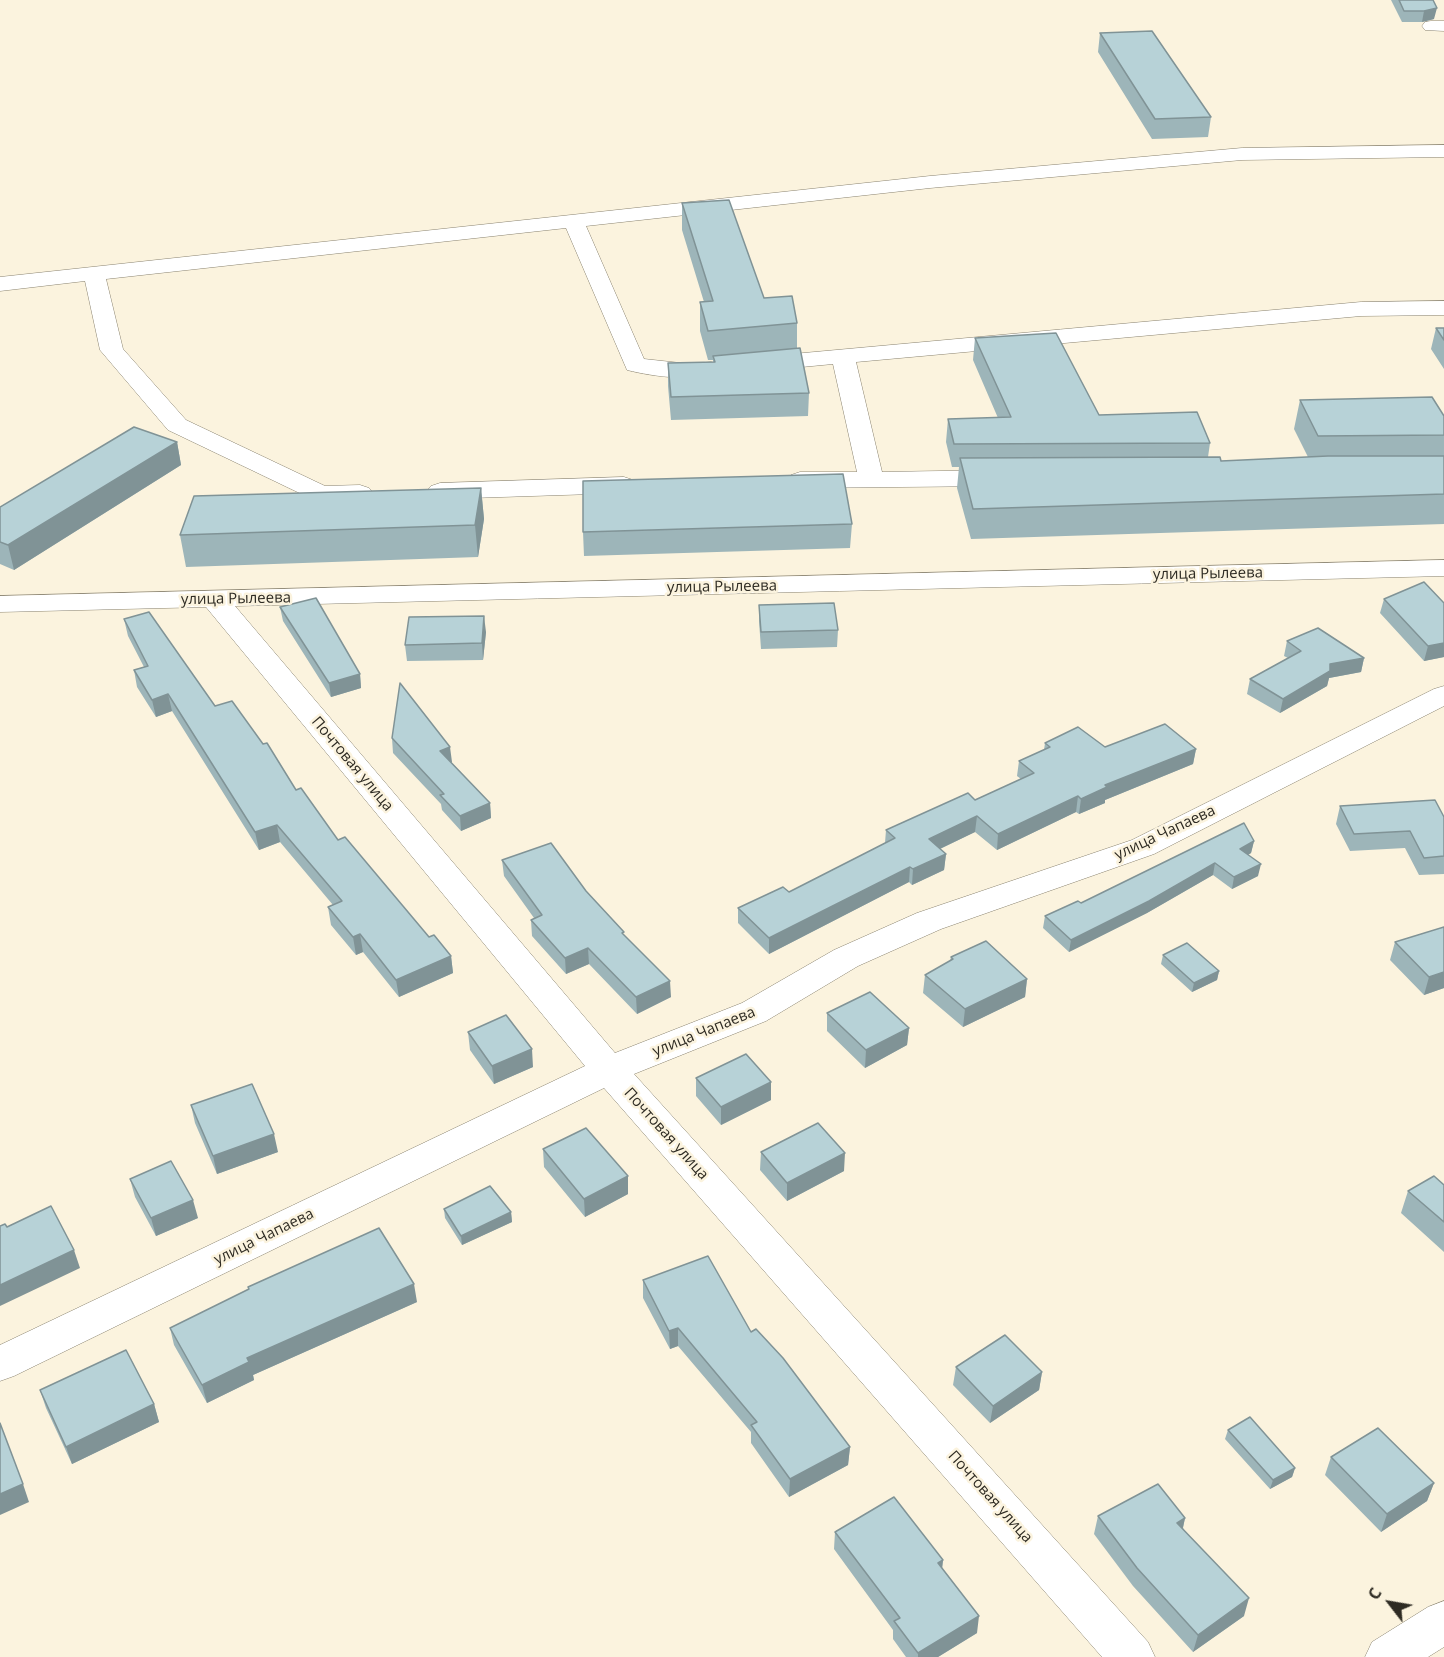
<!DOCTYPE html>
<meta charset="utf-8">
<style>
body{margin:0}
#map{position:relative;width:1444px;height:1657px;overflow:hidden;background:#fbf3de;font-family:"Open Sans",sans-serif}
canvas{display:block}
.north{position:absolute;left:1360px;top:1573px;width:60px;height:60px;-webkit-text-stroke:4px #fbf3de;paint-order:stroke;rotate:301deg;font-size:16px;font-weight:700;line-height:24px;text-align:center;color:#2e2b23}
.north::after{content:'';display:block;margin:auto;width:21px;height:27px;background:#2e2b23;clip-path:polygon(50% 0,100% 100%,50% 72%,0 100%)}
</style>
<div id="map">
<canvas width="1444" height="1657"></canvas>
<div class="north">С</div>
</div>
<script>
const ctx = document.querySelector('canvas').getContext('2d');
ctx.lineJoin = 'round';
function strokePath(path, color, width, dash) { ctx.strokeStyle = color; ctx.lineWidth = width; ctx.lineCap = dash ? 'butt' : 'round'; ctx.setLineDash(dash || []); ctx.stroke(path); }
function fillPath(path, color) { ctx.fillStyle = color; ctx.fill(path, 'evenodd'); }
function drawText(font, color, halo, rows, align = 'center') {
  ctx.font = font + ' "Open Sans",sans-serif'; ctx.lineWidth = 5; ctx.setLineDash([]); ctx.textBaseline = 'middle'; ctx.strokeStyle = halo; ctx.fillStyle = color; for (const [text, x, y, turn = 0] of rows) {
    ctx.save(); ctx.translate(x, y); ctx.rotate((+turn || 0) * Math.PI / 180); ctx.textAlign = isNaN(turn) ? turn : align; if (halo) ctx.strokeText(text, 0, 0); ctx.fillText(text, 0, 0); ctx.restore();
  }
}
const minor = new Path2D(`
 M1431 21H1444V31L1425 30 1422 26 1425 22Z
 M1444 145V157L1242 160 930 188 586 226 644 359 690 364 711 362 719 364 723 369 719 374C691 381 655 377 627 370L566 228 106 279 123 349 186 420 325 486 360 485 369 488 373 493 369 498C352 503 329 504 312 499L168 430 100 350 85 281 0 291V277L930 176 1242 148Z
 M1444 301V315L1361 316 856 362 882 472 999 470 1008 473 1012 478 1008 483 999 486 800 488 791 485 787 480 791 475 800 472H857L833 364 760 371 752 369 748 364 752 359 760 357 1361 302Z
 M624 477 633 480 637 485 633 490 624 493 440 499 431 496 427 491 431 486 440 483Z
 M1444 560V576L235 606 615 1053 742 1003 834 950 917 913 1132 840 1434 689 1444 686V706L1154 854 941 929 858 966 766 1021 634 1074 1148 1642 1155 1657H1102L604 1088 14 1376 0 1381V1345L585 1066 206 607 0 612V596Z
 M1444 1601V1647L1428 1657H1365L1372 1642 1428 1607Z`);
strokePath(minor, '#8a8370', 1);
fillPath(minor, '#fff');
fillPath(new Path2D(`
 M1391 0H1433L1434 19 1422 22H1402Z
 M1100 33 1211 117 1208 137 1152 139 1098 52Z
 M682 203 764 298 797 323V348L809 393 808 416 671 420 668 386V363L713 362V360H708L700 331V302H704L682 230Z
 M1436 328H1444V369L1431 349Z
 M975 338 1099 415 1210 443 1208 457 1221 461 1308 457 1294 429 1300 400 1444 416V524L971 539 957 488 959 467H952L946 442 948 419 998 418 973 360Z
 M177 442 181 465 14 570 0 564V507Z
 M481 488 484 519 478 557 186 567 180 535Z
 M852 524 850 548 584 556 583 532Z
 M1384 599 1444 603V657L1424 661 1380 613Z
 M759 605 838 630 837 647 761 649 759 621Z
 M280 607 360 674 361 688 331 697 283 621Z
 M124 619 215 706 296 790 338 840 429 937 451 956 453 973 399 997 363 952 356 955 331 925 328 907 333 905 280 842 259 850 172 711 156 717 137 687 134 670 144 667 128 636Z
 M486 632 483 660 407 661 405 645Z
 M1287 641 1364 658 1361 672 1329 678 1327 686 1280 713 1247 694 1250 679 1288 658 1284 656Z
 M392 738 452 762H451L490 803 491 818 461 831 442 810 441 804 393 753Z
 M1045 743 1105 747 1196 749 1193 764 1105 800V803L1079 814 1076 812 997 850 975 832 940 849 946 854 944 870 912 885 909 882 769 954 738 923V908L789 892 885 843 886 830 975 800 1021 779 1017 776 1019 761 1044 750Z
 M1340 806 1444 817V874L1419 875 1405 848 1350 851 1336 824Z
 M1254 841 1251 853 1248 855 1258 876 1232 889 1213 875 1147 913 1069 952 1043 928 1045 916Z
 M502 860 586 891 624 935 671 997 637 1014 589 964 566 974 532 936 531 920 534 918 504 876Z
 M1444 927V988L1424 995 1390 960 1395 942Z
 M1163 955 1219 971 1217 980 1192 992 1161 964Z
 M951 957 1027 979 1025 997 963 1027 923 993 925 975 950 961Z
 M827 1013 909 1028 907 1045 865 1068 827 1031Z
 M468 1032 533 1067 494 1084 470 1050Z
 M696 1078 771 1082V1100L721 1125 696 1096Z
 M191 1105 278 1152 217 1174 195 1123Z
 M543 1149 628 1176V1194L585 1217 544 1167Z
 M761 1152 844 1171 787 1201 760 1170Z
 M130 1179 198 1218 156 1236 135 1197Z
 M1444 1185V1252L1401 1213 1408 1191Z
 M444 1209 511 1212 512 1222 462 1245 445 1218Z
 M643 1280 751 1332 850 1447 848 1465 789 1497 751 1443V1432L678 1346 670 1349 643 1298Z
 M248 1287 417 1302 253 1375 254 1380 207 1403 174 1345 170 1328 248 1290Z
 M956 1367 1042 1372 1039 1390 990 1423 953 1385Z
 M40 1390 154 1404 159 1422 72 1464 46 1408Z
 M1228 1430 1295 1468 1292 1477 1270 1489 1225 1439Z
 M1331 1457 1434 1483 1427 1501 1381 1532 1325 1475Z
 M1098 1516 1185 1518 1183 1528 1244 1616 1193 1652 1133 1586 1094 1534Z
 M835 1532 943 1560 942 1569 977 1633 938 1657H906L893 1639V1630L834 1549Z`), '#9db5b9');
fillPath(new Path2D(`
 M1437 8 1434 19 1422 22 1424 11Z
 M177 442 181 465 14 570 8 545Z
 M481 488 484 519 478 557 475 525Z
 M484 616 486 632 483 660 482 643Z
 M1444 643V657L1424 661 1428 646Z
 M1364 658 1361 672 1329 678 1327 686 1280 713 1283 699 1330 664Z
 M360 674 361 688 331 697 329 683Z
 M168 694 172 711 156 717 152 700Z
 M450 747 452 762 442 766 440 751Z
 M1196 749 1193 764 1105 800V803L1079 814 1081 799 1105 785Z
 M1078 796 1076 812 997 850 998 834Z
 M490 803 491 818 461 831 460 816Z
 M977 816 975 832 927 855 929 839Z
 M277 825 280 842 259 850 255 832Z
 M1254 841 1251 853 1238 861 1240 849Z
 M946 854 944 870 912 885 913 869Z
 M1215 863 1213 875 1147 913 1069 952 1071 940Z
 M1261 864 1258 876 1232 889 1234 877Z
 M910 867 909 882 769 954V938Z
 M360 934 363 952 356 955 353 937Z
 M588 948 589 964 566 974 565 958Z
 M451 956 453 973 399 997 396 980Z
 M1219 971 1217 980 1192 992 1194 983Z
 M1444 972V988L1424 995 1429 977Z
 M1027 979 1025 997 963 1027 965 1009Z
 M670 981 671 997 637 1014 636 997Z
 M909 1028 907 1045 865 1068 866 1050Z
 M532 1049 533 1067 494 1084 492 1066Z
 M771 1082V1100L721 1125V1107Z
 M274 1134 278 1152 217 1174 213 1156Z
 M845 1153 844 1171 787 1201V1183Z
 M628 1176V1194L585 1217 584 1199Z
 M193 1200 198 1218 156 1236 151 1218Z
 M511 1212 512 1222 462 1245 461 1236Z
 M74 1250 80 1268 0 1306V1285Z
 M414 1284 417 1302 253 1375 254 1380 207 1403 202 1385 247 1358Z
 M678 1328V1346L670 1349 669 1331Z
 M1042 1372 1039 1390 990 1423 993 1406Z
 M154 1404 159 1422 72 1464 66 1447Z
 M850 1447 848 1465 789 1497 790 1479Z
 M1295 1468 1292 1477 1270 1489 1273 1480Z
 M1434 1483 1427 1501 1381 1532 1387 1514Z
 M23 1484 29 1502 0 1515V1494Z
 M1185 1518 1181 1536 1177 1523Z
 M943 1560 941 1577 938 1563Z
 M1249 1598 1244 1616 1193 1652 1198 1635Z
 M979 1616 977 1633 938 1657H918V1653Z`), '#809396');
const building = new Path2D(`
 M1399 0H1433L1437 8 1424 11H1404Z
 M1152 31 1211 117 1155 119 1100 33Z
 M729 200 764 298 792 296 797 323 708 331 700 302 713 301 682 203Z
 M1436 328H1444V340Z
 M1056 333 1099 415 1197 412 1210 443 954 444 948 419 1011 417 975 338Z
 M800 348 809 393 671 397 668 363 715 362 713 356Z
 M1432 397 1444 416V435L1318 436 1300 400Z
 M134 427 177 442 8 545 0 542V507Z
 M1328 456H1444V494L973 509 960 458 1220 457 1221 461Z
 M843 474 852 524 583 532V481Z
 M481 488 475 525 180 535 194 496Z
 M1424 582 1444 603V643L1428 646 1384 599Z
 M316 598 360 674 329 683 280 607Z
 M834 603 838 630 761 632 759 605Z
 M149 612 215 706 232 701 263 744 267 743 296 790 301 788 338 840 345 837 429 937 434 935 451 956 396 980 360 934 353 937 328 907 342 901 277 825 255 832 168 694 152 700 134 670 148 666 124 619Z
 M484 616 482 643 405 645 409 617Z
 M1318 628 1364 658 1330 664V671L1283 699 1250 679 1301 651 1287 641Z
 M400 683 450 747 440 751 490 803 460 816 440 795 444 794 392 738Z
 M1165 724 1196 749 1105 785 1107 787 1081 799 1078 796 998 834 977 816 929 839 946 854 913 869 910 867 769 938 738 908 783 887 789 892 895 838 886 830 968 793 975 800 1034 773 1019 761 1050 747 1045 743 1078 727 1105 747Z
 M1435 800 1444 817V856L1424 858 1410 831 1354 834 1340 806Z
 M1244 823 1254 841 1240 849 1261 864 1234 877 1215 863 1149 901 1071 940 1045 916 1078 901 1081 903Z
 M551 843 586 891 624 932 622 933 670 981 636 997 588 948 565 958 531 920 542 915 502 860Z
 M1444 927V972L1429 977 1395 942Z
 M986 941 1027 979 965 1009 925 975 953 959 951 957Z
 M1187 943 1219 971 1194 983 1163 955Z
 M870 992 909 1028 866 1050 827 1013Z
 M506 1015 532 1049 492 1066 468 1032Z
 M746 1054 771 1082 721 1107 696 1078Z
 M252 1084 274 1134 213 1156 191 1105Z
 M818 1123 845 1153 787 1183 761 1152Z
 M586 1128 628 1176 584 1199 543 1149Z
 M171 1161 193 1200 151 1218 130 1179Z
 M1434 1176 1444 1185V1222L1408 1191Z
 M490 1186 511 1212 461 1236 444 1209Z
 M51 1206 74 1250 0 1285V1226L5 1224 7 1227Z
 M379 1228 414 1284 247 1358 249 1362 202 1385 170 1328 249 1289 248 1287Z
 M708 1256 751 1332 756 1329 783 1358 850 1447 790 1479 751 1425 757 1422 678 1328 669 1331 643 1280Z
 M1005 1335 1042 1372 993 1406 956 1367Z
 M126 1350 154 1404 66 1447 40 1390Z
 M1250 1417 1295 1468 1273 1480 1228 1430Z
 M0 1423 23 1484 0 1494Z
 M1378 1428 1434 1483 1387 1514 1331 1457Z
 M1158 1484 1185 1518 1177 1523 1249 1598 1198 1635 1137 1568 1098 1516Z
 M894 1497 943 1560 938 1563 979 1616 918 1653 894 1621 900 1618 835 1532Z`);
fillPath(building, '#b7d2d7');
strokePath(building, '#809396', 1.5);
drawText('15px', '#2e2b23', '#fbf3de', [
 ["улица Рылеева",1208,574,-1],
 ["улица Рылеева",722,587,-1],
 ["улица Рылеева",236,599,-1],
 ["Почтовая улица",352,764,50],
 ["улица Чапаева",1165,833,-25],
 ["улица Чапаева",704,1032,-22],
 ["Почтовая улица",666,1134,48],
 ["улица Чапаева",264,1237,-26],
 ["Почтовая улица",990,1497,48]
]);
</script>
